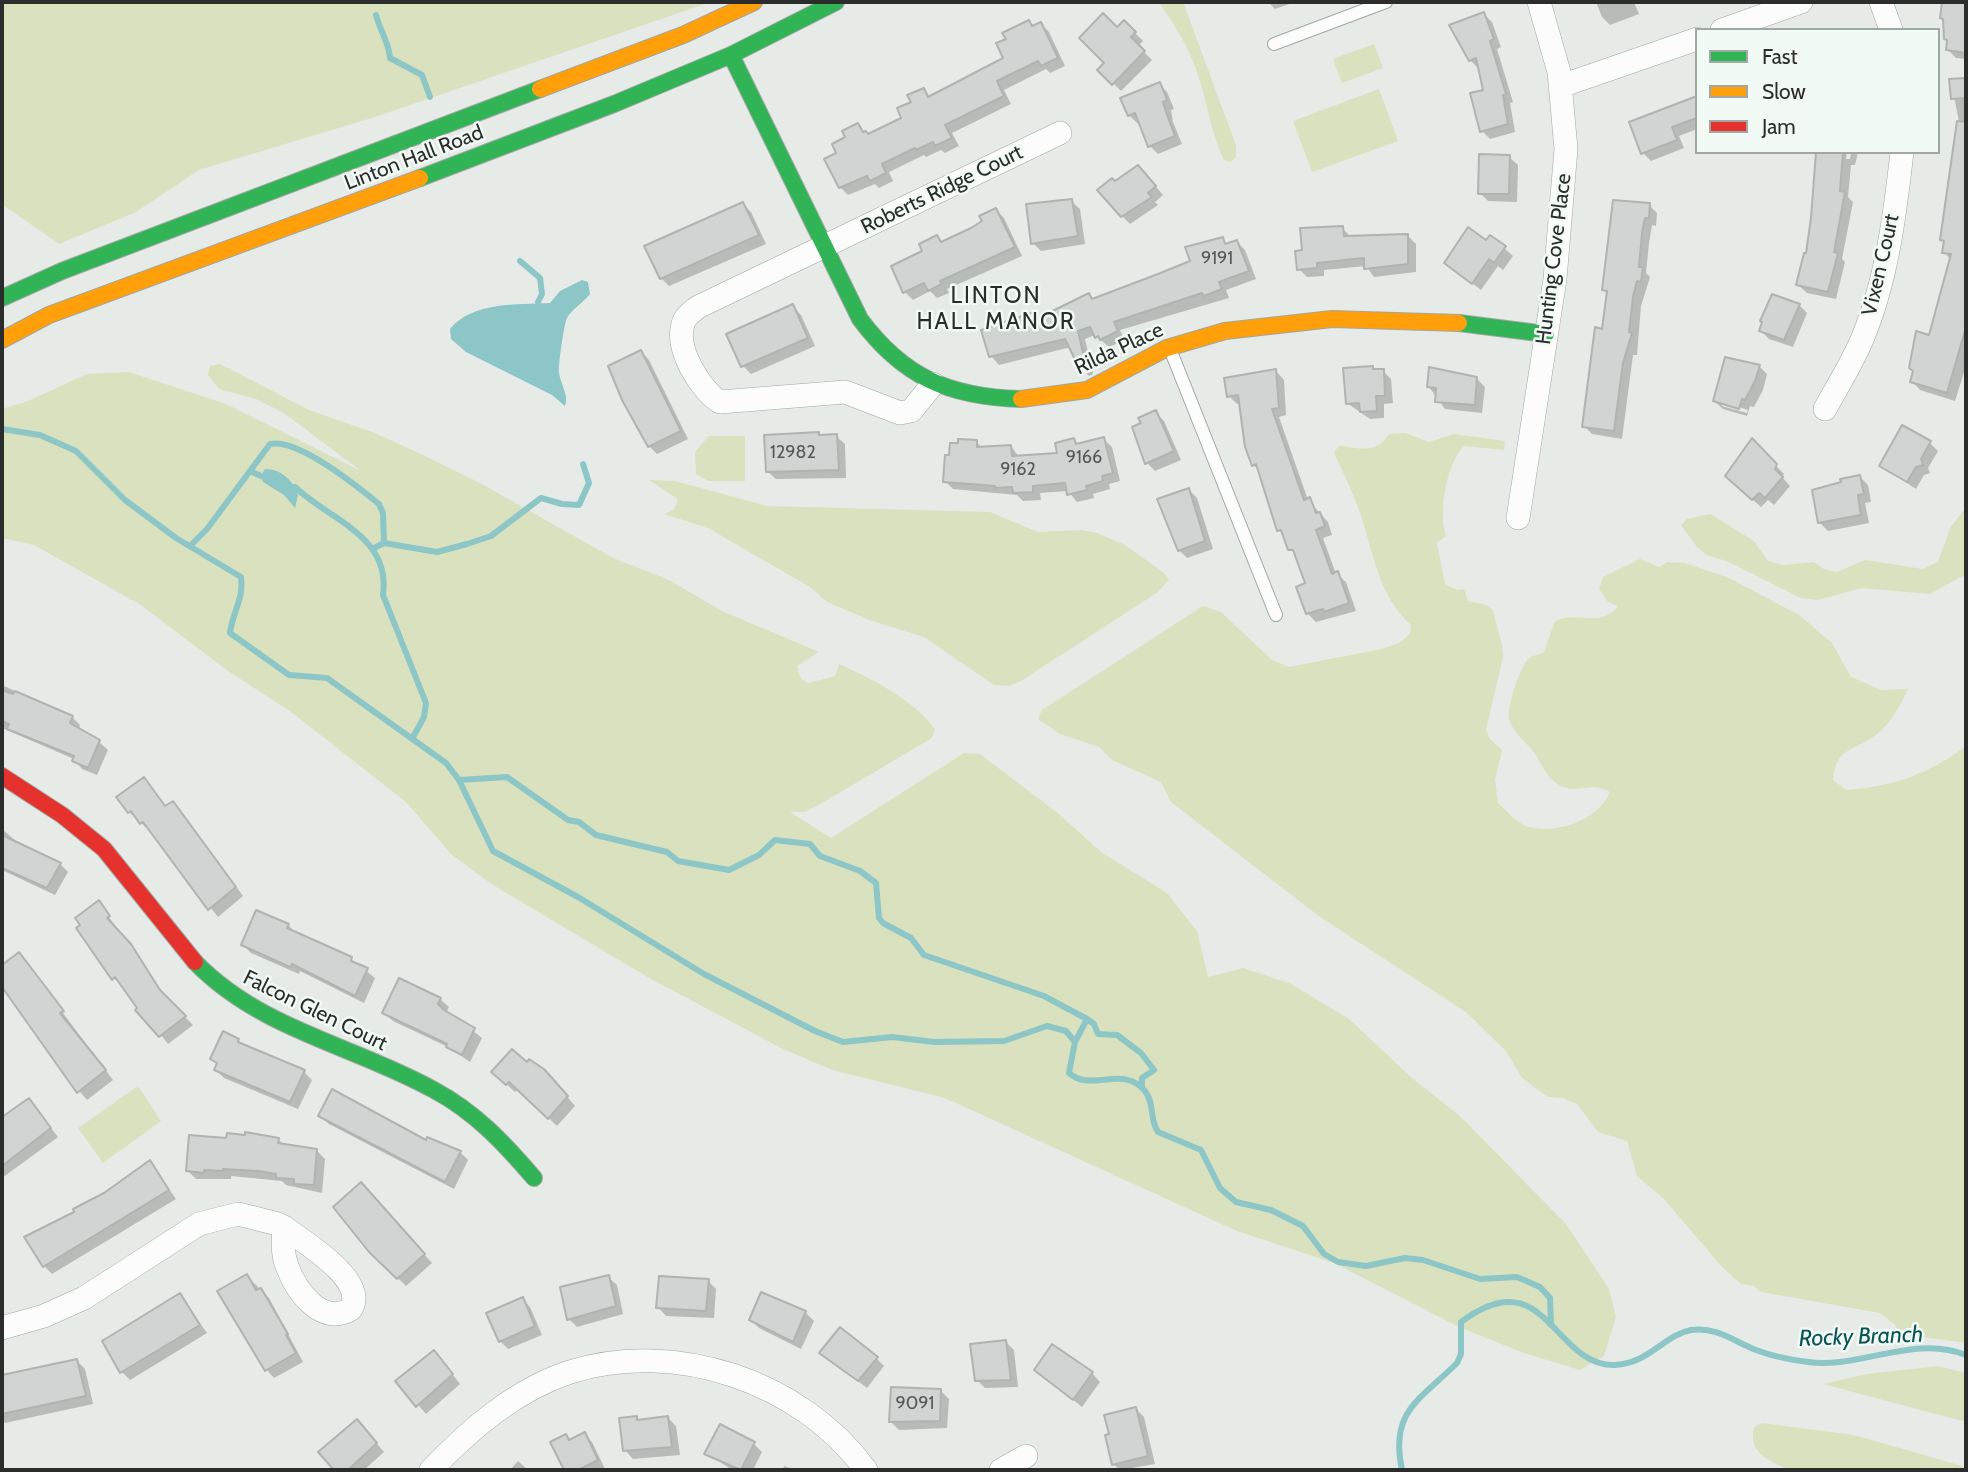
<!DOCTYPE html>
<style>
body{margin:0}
#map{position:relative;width:1968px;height:1472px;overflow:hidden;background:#e6ebe7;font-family:Cabin,sans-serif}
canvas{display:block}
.frame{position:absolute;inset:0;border:4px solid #2a2d2b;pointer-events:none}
.legend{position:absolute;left:1695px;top:28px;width:245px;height:126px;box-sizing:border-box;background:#f1faf4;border:2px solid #a1a8a4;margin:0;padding:9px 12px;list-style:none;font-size:21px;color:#2a2d2b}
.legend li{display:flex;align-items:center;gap:14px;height:35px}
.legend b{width:35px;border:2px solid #a1a8a4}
</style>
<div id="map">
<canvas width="1968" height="1472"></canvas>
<div class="frame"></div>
<ul class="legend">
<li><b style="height:9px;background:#30b455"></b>Fast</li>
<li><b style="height:9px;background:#ff9f0a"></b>Slow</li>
<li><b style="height:9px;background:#e5322d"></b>Jam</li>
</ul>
</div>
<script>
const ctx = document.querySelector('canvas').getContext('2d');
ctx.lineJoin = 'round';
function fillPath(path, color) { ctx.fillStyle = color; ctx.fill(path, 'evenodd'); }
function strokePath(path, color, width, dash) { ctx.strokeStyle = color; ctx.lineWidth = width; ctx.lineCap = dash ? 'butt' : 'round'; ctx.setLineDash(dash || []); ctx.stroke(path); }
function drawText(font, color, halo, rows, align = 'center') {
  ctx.font = font + ' Cabin,sans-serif'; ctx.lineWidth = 5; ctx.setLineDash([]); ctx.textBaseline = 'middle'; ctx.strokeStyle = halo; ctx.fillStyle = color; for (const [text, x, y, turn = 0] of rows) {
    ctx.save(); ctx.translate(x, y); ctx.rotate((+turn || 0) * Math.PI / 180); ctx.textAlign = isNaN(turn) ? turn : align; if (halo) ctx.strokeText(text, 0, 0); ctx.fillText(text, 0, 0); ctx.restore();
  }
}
fillPath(new Path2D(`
 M2 2H711L375 117 199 170 136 212 59 244 2 204Z
 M1159 2H1183L1236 145V157L1230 162 1224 160C1210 131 1207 99 1196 69 1187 44 1173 23 1159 2Z
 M1374 44 1383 68 1342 83 1333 59Z
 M1379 89 1398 141 1312 172 1293 121Z
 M220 364 309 410 375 433 425 456 480 483 613 558 667 579 722 611 819 652 797 666 801 679 808 683 835 676 839 664C872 679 913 699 935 729L932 738 817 806 804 812H790L831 838 964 753 980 754 1059 814 1101 852 1167 893 1197 931 1208 977 1243 968 1291 984 1349 1019 1412 1078 1461 1117 1566 1224 1609 1289 1616 1317 1604 1356 1580 1370 1524 1353 1459 1327 1334 1263 1237 1231 945 1098 832 1070 783 1049 651 979 493 885 452 855 406 802 290 711 228 671 141 605 34 545 2 538V409L28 401 87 374 129 372 226 404 361 471 284 413 256 399 219 389 208 375 210 366Z
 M1405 433 1429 442 1454 434 1505 441 1504 450 1464 446C1446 464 1438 513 1446 536L1437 543 1445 584 1457 590 1464 589 1468 601 1487 605 1493 611 1502 645 1503 657 1486 730 1490 739 1502 750 1495 780 1498 803C1507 811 1517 824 1529 827 1559 834 1598 820 1610 792 1593 781 1579 793 1563 787 1548 781 1543 766 1535 754 1527 742 1513 734 1509 719 1506 709 1521 664 1529 658 1534 655 1539 655 1544 652L1555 621C1579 610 1601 629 1618 606L1608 602 1599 589 1603 577 1640 559 1659 567 1667 562 1684 563 1727 577 1799 615 1832 643 1851 677 1881 690 1908 689C1900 706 1891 723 1876 735 1853 752 1836 747 1833 780L1846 790C1891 787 1929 774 1966 746V1343L1901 1334 1894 1324 1880 1313 1761 1292 1754 1286 1741 1284 1722 1267 1664 1199 1637 1176 1627 1141 1598 1132 1577 1104 1563 1098 1548 1097 1522 1078 1506 1051 1466 1012 1320 917 1171 802 1161 782 1112 760 1099 747 1060 734 1038 719 1042 710 1203 606 1221 612 1272 660 1289 667 1381 649 1399 643 1410 634 1411 625C1373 591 1373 541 1354 497 1348 482 1340 467 1334 452L1340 445C1360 450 1378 453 1389 434Z
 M709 436H745V481H708L696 474 695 452Z
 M649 480 675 481 767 506 990 512 1038 532 1081 530 1097 533 1125 545 1164 573 1169 580 1158 592 1021 681 1009 686 994 685 924 637 872 621 827 602 810 587 708 528 664 514 674 510 678 499Z
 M1963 511H1966V574L1930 594 1862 588 1818 600 1801 598 1729 562 1707 555 1697 547 1681 525 1687 519 1710 514 1754 541 1768 561 1783 565 1814 562 1824 569 1837 572 1865 560 1923 569 1938 562 1950 528Z
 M138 1086 161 1121 103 1163 78 1128Z
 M1938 1366 1966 1373V1422L1823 1384 1867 1374Z
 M1762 1423 1854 1435 1966 1467V1470H1789C1769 1460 1748 1454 1754 1427Z`), '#dae1bf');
fillPath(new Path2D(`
 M582 280 588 282 590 294C583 303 572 309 567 318 564 324 558 366 559 373 561 385 569 395 565 406L552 395 466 352 451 339 450 329C473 301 518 305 550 303L560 291Z
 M265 469C281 469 293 480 298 495L295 508 284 495 263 482 261 476Z`), '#8cc6c6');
fillPath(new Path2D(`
 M1268 2H1295L1275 9Z
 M1596 2H1634L1639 14 1610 25 1602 17Z
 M1944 2 1966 6V59L1956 58 1948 50Z
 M1484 14 1492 22 1501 47 1497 49 1513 102 1510 103 1515 132 1490 139 1482 131 1485 91 1478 68 1470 60Z
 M1029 22 1034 27 1041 24 1049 32 1065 66 1050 73 1046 69 1004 90 1011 104 952 133 959 146 945 153 941 150 926 157 924 155 889 172 893 181 879 188 875 184 848 195 840 187 838 154 858 125 869 136 904 119 923 90 931 98 1005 59 1008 40Z
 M1124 22 1143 41 1138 46 1152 60 1121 91 1100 70 1106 63 1117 29Z
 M1966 80V133L1960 127 1951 81Z
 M1159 84 1167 92 1174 109 1171 110 1173 122 1182 144 1158 154 1150 146 1140 122 1138 124 1129 115Z
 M1697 98V129L1679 136 1684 148 1651 161 1643 153Z
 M1955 150 1966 152V366L1955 401 1920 390 1912 381 1930 337 1951 260 1944 252 1945 243 1942 240Z
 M1818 152H1847L1846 159H1850L1851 152H1858L1855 165H1851L1848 197 1853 202 1842 259 1845 262 1836 299 1807 293 1798 285 1808 256Z
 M1509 157 1518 165 1517 202 1488 201 1480 193Z
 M1146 175 1163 195 1155 202 1158 205 1130 224 1122 216 1115 183Z
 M1071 201 1080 209 1085 244 1041 251 1033 243Z
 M743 204 751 212 766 244 669 286 661 278Z
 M1649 205 1657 213 1656 226 1652 225 1649 243 1646 273 1650 277 1641 306 1637 355H1633L1622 439 1592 434 1584 426 1603 331 1608 293 1604 290Z
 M996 210 1004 218 1022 256 947 289 949 293 937 298 930 291 913 300 905 292 925 252 937 237 943 243 984 221Z
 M1342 228 1351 237 1407 235 1416 244V272L1374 277 1366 266 1324 270V276L1307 277 1299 269Z
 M1222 239 1228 245 1237 242 1245 250 1256 279 1226 290 1229 298 1120 330 1125 340 1109 347 1095 335 1085 339 1093 374 1089 376 1081 367 1071 347 999 365 991 356 1033 314 1038 319 1089 295 1094 300 1193 262Z
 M1486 243 1504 248 1513 256 1503 270 1498 266 1481 290 1446 263Z
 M1799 305 1807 313 1793 347 1769 339 1761 331Z
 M793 307 801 315 815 346 751 374 743 366 728 335Z
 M641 352 649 360 688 439 657 454 649 446Z
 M1759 366 1767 374 1763 390 1754 407 1750 406 1747 416 1723 409 1714 401ZM1722 402 1748 410 1747 413 1722 406Z
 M1372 368 1383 371 1391 379 1393 403 1384 404V418L1370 419 1347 403Z
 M1276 371 1284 380 1286 415 1279 417 1308 500 1328 522 1332 535 1323 538 1336 574 1346 582 1356 611 1316 622 1307 613V584L1297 555 1279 530 1260 471 1253 465 1241 403 1237 404 1229 396Z
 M1476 378 1485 387 1482 413 1445 409 1429 387Z
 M1156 413 1164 421 1181 460 1155 471 1147 463Z
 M836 436 845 444 846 478 776 479 767 471 820 437Z
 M1103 439 1112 447 1120 481 1109 484 1110 489 1093 494 1094 498 1077 502 1068 491 1040 493 1041 500 1023 501 1017 495 953 489 945 481 976 442 983 448 1011 446 1019 457 1059 455 1073 440 1078 445Z
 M1752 441 1784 474 1782 477 1790 486 1774 505 1768 500 1761 507 1735 484Z
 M1930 443 1938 451 1928 468 1930 473 1924 475 1916 489 1881 466Z
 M1860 477 1868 485 1871 502 1865 503 1869 523 1828 531 1820 523Z
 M1189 490 1197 498 1213 549 1187 558 1179 550Z
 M2 685 72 717 80 725 79 729 99 742 108 750 97 775 82 769 74 759 2 728Z
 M144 779 166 807 173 803 181 811 243 896 218 917 150 831 129 812Z
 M2 829 22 846 60 864 68 872 55 895 2 870Z
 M99 903 168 1000 193 1025 168 1044 123 985 113 978Z
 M288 925 296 933 351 959 375 978 364 1003 300 971 299 974 251 953 243 945Z
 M19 954 113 1080 87 1100 56 1064 59 1062 35 1034 38 1031 2 984V968Z
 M440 999 449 1007 447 1011 482 1038 470 1062 448 1047 393 1021 384 1013Z
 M238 1040 245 1047 304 1072 312 1080 298 1109 224 1078 216 1070 218 1065 212 1059Z
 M527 1064 552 1079 575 1106 557 1126 518 1089 515 1092 502 1080Z
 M29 1100 58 1137 2 1178V1120Z
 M320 1115 460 1152 468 1160 454 1189 329 1124Z
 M228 1135H263L278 1139 284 1145 316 1150 325 1159 322 1193 286 1185 282 1181 231 1176V1179H196L188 1171 227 1140Z
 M150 1162 176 1199 52 1274 44 1266 75 1210 138 1173Z
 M369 1193 432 1263 406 1286 371 1251Z
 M247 1276 269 1298 303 1362 274 1378 266 1369Z
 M608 1277 617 1285 623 1314 577 1327 569 1319Z
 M708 1281 716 1289 714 1318 666 1316 658 1307Z
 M180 1295 207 1333 130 1380 122 1372Z
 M522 1299 530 1307 542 1335 508 1349 500 1341Z
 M805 1312 814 1321 801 1349 759 1328 751 1320Z
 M1005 1341 1014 1350 1018 1387 985 1388 977 1380Z
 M821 1353 876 1358 884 1366 867 1388Z
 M77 1361 85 1369 93 1404 5 1423 2 1419V1377Z
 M442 1361 460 1384 426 1414 398 1381Z
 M1092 1373 1100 1382 1082 1407 1060 1389Z
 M940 1390 949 1399 947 1428 899 1430 891 1422Z
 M1136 1409 1144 1417 1155 1464 1120 1470 1113 1464Z
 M636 1418 640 1421 668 1418 676 1426 680 1455 633 1459 625 1450Z
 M365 1430 384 1452 364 1470H337L321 1452Z
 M584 1434 592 1442 605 1469 566 1470 553 1443 566 1436 570 1441Z
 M754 1444 762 1452 753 1470H732L707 1453Z
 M518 1461 528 1470H510Z
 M784 1466 796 1470H783Z`), '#0003');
strokePath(new Path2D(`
 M376 15C380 31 389 42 390 58L422 75 430 97
 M520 261 540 278 542 294 538 302
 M2 429 40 435 76 451 125 500 176 538 241 577C244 599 233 610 230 633L289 675 327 678 446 763 459 780 493 851 578 897 704 974 815 1031 843 1042 892 1037 934 1042 1004 1041 1047 1026 1066 1031 1075 1042 1069 1073C1091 1093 1123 1064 1145 1091 1155 1104 1149 1119 1158 1132L1201 1150 1220 1188 1236 1202 1271 1210 1303 1226 1324 1254 1338 1262 1366 1266 1405 1258 1423 1260 1480 1279 1517 1277 1540 1287 1550 1298 1551 1325
 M250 471 261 476
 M295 487C331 521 391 536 383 595L426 703 424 717 412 739
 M190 546 207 529 270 444C298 438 357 486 379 504L383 513 384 543
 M374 548 384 543 437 552 467 544 491 536 541 498 562 504 579 505 589 483 583 464
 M459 780 507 777 568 820 579 822 596 835 667 852 678 861 729 870 759 855 775 840 810 844 820 856 860 871 876 883 879 918 883 923 911 938 924 955 1044 996 1087 1019 1075 1042
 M1087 1019 1094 1024 1098 1034 1117 1035 1141 1053 1154 1070 1142 1078V1088
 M1402 1470C1389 1411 1421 1399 1457 1363L1461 1354V1322C1546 1258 1553 1367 1615 1365 1650 1363 1664 1335 1691 1330 1716 1326 1735 1342 1756 1350 1772 1356 1791 1360 1808 1362 1860 1369 1914 1334 1966 1355`), '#8cc6c6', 6);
const building = new Path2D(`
 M1942 2 1966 3V53L1946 50 1947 40 1944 39 1943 19 1940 18Z
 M1484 12 1494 39 1490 41 1506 94 1503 95 1508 124 1480 132 1470 93 1483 90 1476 58 1469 61 1449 25Z
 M1103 13 1117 27 1124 20 1136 32 1131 37 1145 51 1112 85 1097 70 1104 63 1079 38Z
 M1029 20 1032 26 1041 22 1058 58 1041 66 1038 61 997 81 1004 96 945 125 952 138 935 146 933 142 916 150 915 148 882 164 886 173 870 181 867 176 839 188 824 159 836 153 832 144 845 137 842 131 858 123 863 132 866 131 868 134 901 118 897 108 911 102 907 95 924 88 928 97 1003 58 996 43 1006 39 1002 33Z
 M1966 78V98L1951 99 1949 79Z
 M1160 82 1167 100 1163 102 1166 112 1175 136 1148 147 1135 113 1128 116 1120 98Z
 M1697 96V118L1672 127 1677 140 1641 154 1629 122Z
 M1957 121 1966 122V327L1947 393 1910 382 1913 371 1909 368 1916 331 1929 335 1951 254 1942 253 1944 241 1940 240Z
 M1816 152H1843L1840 191 1845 192 1834 252 1838 253 1828 292 1796 285 1804 253H1806L1811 218Z
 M1479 154 1510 155 1509 194H1478Z
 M1138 165 1156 186 1148 193 1152 197 1121 217 1097 190 1112 178 1115 181Z
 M1072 199 1078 236 1031 244 1026 204Z
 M1613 200 1650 203 1649 218H1645L1642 233 1639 267H1643L1641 282 1637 281 1633 297 1629 332 1632 333 1623 363 1614 431 1582 427 1595 327 1602 329 1607 291 1602 290Z
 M743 202 759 235 660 279 644 246Z
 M996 208 1015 247 940 281 942 284 928 291 924 283 903 293 891 266 922 251 919 244 937 235 941 242 971 228 982 221 979 216Z
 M1343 226 1344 236 1408 234V264L1364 269V258L1317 263V268L1297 270 1295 251 1302 250 1300 228Z
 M1468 227 1486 240 1490 235 1506 246 1494 263 1489 259 1472 284 1444 263Z
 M1223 237 1225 244 1237 240 1249 271 1219 282 1222 289 1204 296 1202 293 1114 322 1118 331 1100 340 1098 336 1095 338 1090 327 1078 331 1086 366 1079 368 1065 339 989 357 981 330 1034 312 1036 319 1089 293 1092 299 1158 274 1190 261 1185 247Z
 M1772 294 1800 304 1784 340 1759 331 1762 322 1760 321Z
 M793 304 808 338 741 367 726 334Z
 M641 350 681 431 648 447 622 400 608 366Z
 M1725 357 1760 365 1755 381 1745 400 1742 399 1739 409 1713 401Z
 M1373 366V369H1384L1385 396H1376L1377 411 1360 412 1359 403 1346 404 1343 368Z
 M1429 367 1477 377 1475 405 1435 402 1436 388 1427 387Z
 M1276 369 1279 408 1272 409 1304 500 1310 497 1316 513 1320 512 1325 526 1316 530 1332 574 1338 571 1349 603 1324 612 1323 609 1306 614 1296 587 1305 583 1293 550H1288L1281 530 1277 531 1256 464 1252 466 1245 447 1238 395 1227 397 1224 378Z
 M1156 410 1174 451 1145 464 1132 427 1141 423 1138 418Z
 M1902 425 1931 441 1921 459 1923 465 1916 467 1907 482 1879 466Z
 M819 432V435L837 434 839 470 766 472 764 435Z
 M1104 437 1113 473 1102 476 1103 481 1086 486 1087 490 1067 495 1065 483 1033 486V492L1013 493 1012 487 995 488V486L943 482 945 455H949L950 443H958V439L977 440V447L1011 445 1012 456 1057 453 1055 443 1074 438 1076 444Z
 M1752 438 1777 464 1775 469 1783 477 1765 498 1759 493 1752 500 1725 476Z
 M1860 475 1864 494 1858 495 1861 515 1818 523 1812 490 1841 482 1840 479Z
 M1189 488 1205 541 1178 551 1157 499Z
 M2 690 13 694 15 691 73 716 70 723 100 740 88 768 72 761 74 756 7 729 9 724 2 721Z
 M144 777 165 806 173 801 236 887 208 910 143 822 140 824 131 811 128 813 116 797Z
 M2 835 61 863 47 888 2 868Z
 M99 900 110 916 107 918 131 944 160 990 186 1016 159 1037 135 1010 137 1008 115 977 112 980 76 928 80 925 75 918Z
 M256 910 289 924 287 928 352 957 351 961 368 968 355 996 292 964 290 967 241 945Z
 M19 952 64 1011 60 1013 106 1070 77 1093 2 987V965Z
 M399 978 441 998 438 1004 444 1010 475 1028 462 1055 446 1047 447 1044 382 1013Z
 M223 1031 239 1039 238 1042 305 1070 290 1102 214 1070 217 1063 210 1059Z
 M512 1049 527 1062 529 1059 544 1069 568 1096 548 1119 509 1082 506 1085 491 1072Z
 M332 1089 426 1140 427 1137 461 1151 445 1182 318 1116Z
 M29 1098 51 1128 2 1166V1117Z
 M245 1132 279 1138 278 1143 317 1149 314 1185 294 1184V1179L276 1178V1174L258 1171 223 1169V1171L204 1170V1173L186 1171 189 1135 226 1138 227 1133 245 1135Z
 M150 1160 169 1190 43 1267 24 1237 74 1212 73 1209 104 1193Z
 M361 1182 425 1254 397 1279 369 1252 333 1207Z
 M247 1274 256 1290 261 1288 288 1334 286 1335 296 1353 265 1371 217 1291Z
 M609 1275 616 1306 567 1320 560 1287Z
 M659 1276 709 1279 706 1311 656 1308Z
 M761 1292 806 1311 793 1342 749 1320Z
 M180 1293 200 1325 120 1373 102 1341Z
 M523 1297 535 1326 499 1342 486 1313Z
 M840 1327 878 1357 858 1381 819 1353Z
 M1006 1340 1011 1380 975 1381 970 1344Z
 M1052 1344 1093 1372 1073 1400 1034 1370Z
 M434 1350 453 1374 416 1407 395 1381Z
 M77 1359 86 1396 2 1414V1375Z
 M891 1387 941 1389 940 1421 889 1422Z
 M1136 1407 1148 1456 1112 1465 1105 1435 1109 1434 1104 1415Z
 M637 1416V1420L668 1416 672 1447 623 1451 619 1418Z
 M357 1419 377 1443 348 1470H334L318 1452Z
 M720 1424 755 1442 741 1470 704 1454Z
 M585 1432 598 1460 578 1470H564L550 1442 566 1434 569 1440Z`);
fillPath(building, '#d0d4d2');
strokePath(building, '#afb3b1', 2);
const lane = new Path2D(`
 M1274 44 1386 2
 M1170 349 1276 615`);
const street = new Path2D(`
 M1881 2 1891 30
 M1722 30 1801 2
 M1561 86 1697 39
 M933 384 911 411 900 413 845 392 720 402C700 390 675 348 683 324 685 316 692 312 698 307L1060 133
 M1825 409C1838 385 1853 362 1863 337 1887 279 1895 214 1902 152
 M1518 518 1555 279 1566 149 1559 72 1539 2
 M2 1328 44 1316 84 1298 199 1224 238 1214 278 1224 284 1227C305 1243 368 1280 351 1309 322 1327 296 1291 287 1266 282 1253 283 1240 284 1227
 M431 1470C469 1430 515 1390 570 1372 675 1339 801 1381 866 1470
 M1001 1470 1026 1456`);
const fast = new Path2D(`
 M731 55 860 319C903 377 949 397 1021 399
 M420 178 614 104 731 55 836 2
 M2 298 62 271 540 89
 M1459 323 1546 334
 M195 962C261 1030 353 1045 434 1090 475 1112 504 1143 534 1178`);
const slow = new Path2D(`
 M540 89 683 35 754 2
 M2 340 49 315 420 178
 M1021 399 1087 390 1167 348 1225 331 1332 319 1459 323`);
const jam = new Path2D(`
 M2 776 62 815 104 849 195 962`);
strokePath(lane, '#a2a6a3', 14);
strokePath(street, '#a2a6a3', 24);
strokePath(fast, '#a2a6a3', 18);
strokePath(slow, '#a2a6a3', 18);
strokePath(jam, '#a2a6a3', 18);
strokePath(lane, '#fbfcfb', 12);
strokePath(street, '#fbfcfb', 23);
strokePath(fast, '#30b455', 16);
strokePath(slow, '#ff9f0a', 16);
strokePath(jam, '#e5322d', 16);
drawText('18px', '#545856', null, [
 ["9191",1217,259],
 ["12982",793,453],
 ["9166",1084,458],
 ["9162",1018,470],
 ["9091",915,1404]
]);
drawText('21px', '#2a2d2b', '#f1faf4', [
 ["Linton Hall Road",414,158,-21],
 ["Roberts Ridge Court",942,190,-26],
 ["Hunting Cove Place",1554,259,-83],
 ["Vixen Court",1881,265,-77],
 ["Rilda Place",1119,349,-25],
 ["Falcon Glen Court",315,1011,26]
]);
ctx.letterSpacing = '2px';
drawText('23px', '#2a2d2b', '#f1faf4', [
 ["LINTON",996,296],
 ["HALL MANOR",996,322]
]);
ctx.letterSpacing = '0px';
drawText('italic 23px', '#085355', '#f1faf4', [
 ["Rocky Branch",1861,1337,-2]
]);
</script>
